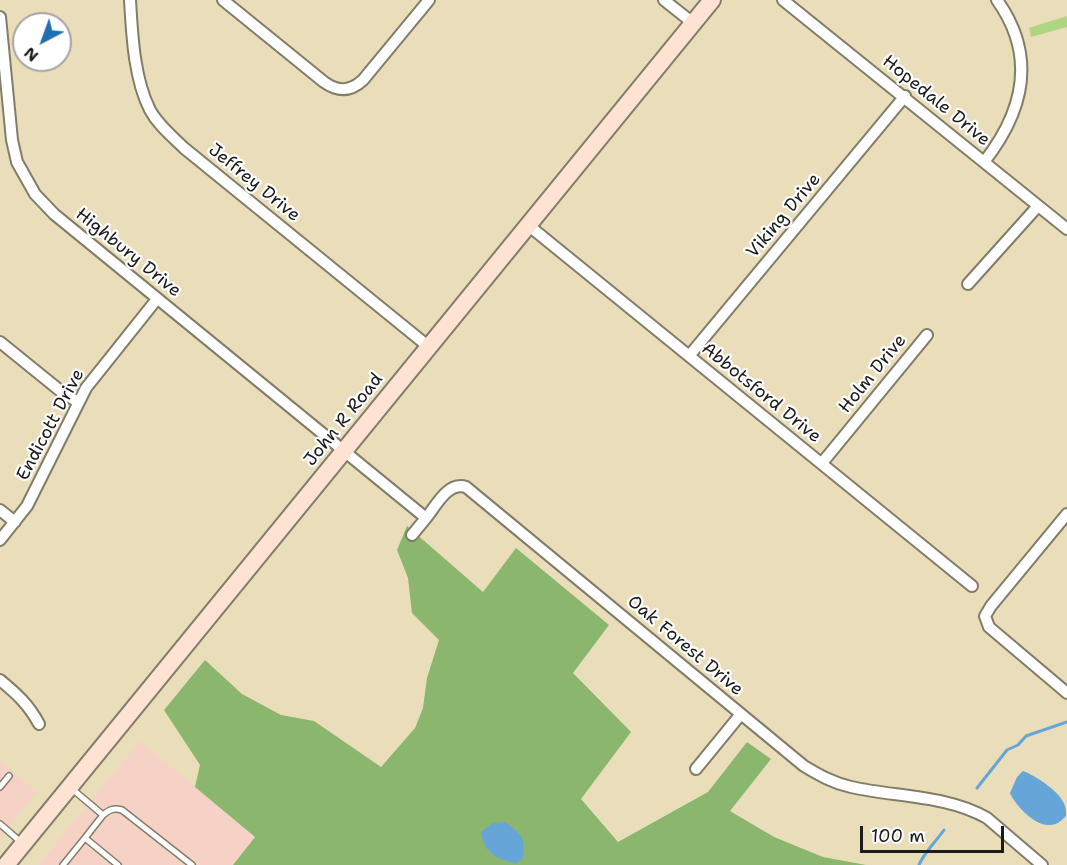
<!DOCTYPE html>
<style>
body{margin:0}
#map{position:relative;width:1067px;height:865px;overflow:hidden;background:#e9deb9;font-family:"Shantell Sans",sans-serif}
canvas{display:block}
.north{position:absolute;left:12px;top:12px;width:60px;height:60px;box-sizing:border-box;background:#fff;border:2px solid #a4a4a4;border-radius:50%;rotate:221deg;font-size:16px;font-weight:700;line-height:24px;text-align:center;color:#1c1c1c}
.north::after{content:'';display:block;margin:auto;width:21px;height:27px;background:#1f6fb2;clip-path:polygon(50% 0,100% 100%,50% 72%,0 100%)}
.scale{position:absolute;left:860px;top:826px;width:144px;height:27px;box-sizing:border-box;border:3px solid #1c1c1c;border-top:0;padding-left:8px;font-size:18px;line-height:21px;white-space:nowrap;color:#1c1c1c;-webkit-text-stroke:4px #fff;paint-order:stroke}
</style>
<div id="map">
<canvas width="1067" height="865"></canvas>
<div class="north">N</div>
<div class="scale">100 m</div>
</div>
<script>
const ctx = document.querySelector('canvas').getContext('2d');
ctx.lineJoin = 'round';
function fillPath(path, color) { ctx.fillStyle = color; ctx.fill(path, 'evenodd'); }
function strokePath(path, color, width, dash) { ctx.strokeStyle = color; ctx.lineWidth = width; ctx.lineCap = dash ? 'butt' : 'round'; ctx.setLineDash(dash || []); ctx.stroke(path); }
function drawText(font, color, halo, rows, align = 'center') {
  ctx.font = font + ' "Shantell Sans",sans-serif'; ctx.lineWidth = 4.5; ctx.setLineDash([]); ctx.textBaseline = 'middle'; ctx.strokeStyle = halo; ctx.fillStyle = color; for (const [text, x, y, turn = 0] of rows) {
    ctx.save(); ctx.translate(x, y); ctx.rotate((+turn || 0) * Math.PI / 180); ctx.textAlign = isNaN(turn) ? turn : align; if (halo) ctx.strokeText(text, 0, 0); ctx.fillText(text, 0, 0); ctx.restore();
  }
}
fillPath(new Path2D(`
 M140 741 255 837 233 865H39Z
 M0 761 37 792 0 838Z`), '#f6d1c5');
fillPath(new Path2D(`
 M1067 16V27L1031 37 1029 28Z`), '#aed580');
fillPath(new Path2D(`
 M407 526 483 592 516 548 609 625 573 673 631 732 581 799 618 842 708 792 747 742 771 759 730 811 774 837 823 857 866 865H233L255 837 195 787 200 765 164 710 205 660 242 694 281 715 314 721 381 767 415 728 423 708 427 678 439 640 412 613 408 578 397 550Z`), '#8ab66e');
fillPath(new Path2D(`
 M1023 771C1036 776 1061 792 1065 806 1066 809 1066 813 1066 816 1061 821 1057 825 1049 825 1035 826 1015 805 1010 793L1017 777Z
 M505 822C522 834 525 838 523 858L517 863C497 860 484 853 481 832L493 823Z`), '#65a5d8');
strokePath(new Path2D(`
 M977 788 1007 750 1018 745 1026 736 1067 722
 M919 865C923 854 937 840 944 830`), '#65a5d8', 3);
const lane = new Path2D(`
 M0 787 9 776
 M71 788 103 815C110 809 114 808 122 810L192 865
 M0 824 22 843
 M85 838 103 815
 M63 865 85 838 118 865`);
const street = new Path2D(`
 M130 0C132 34 134 79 150 110 158 125 172 136 184 148L429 347
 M223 0 324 82C338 92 350 92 363 80L429 0
 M664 0 693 23
 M783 0 1067 229
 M0 17 12 140 17 162 35 194 54 214 426 518C436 506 448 481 466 487L804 766C819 775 833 783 851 787 895 797 947 795 987 818L1042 865
 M984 162C1024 111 1037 56 997 0
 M528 225 972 586
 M968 284 1038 206
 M0 342 63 393 78 402
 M689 356 905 96
 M822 463 927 335
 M0 510 15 522
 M1067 514 991 606 985 616 989 627 1067 693
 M412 535 426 518
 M0 540 27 506 86 388 157 299
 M0 680C17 694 29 705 39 724
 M696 769 741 714`);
const secondary = new Path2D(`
 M6 865 712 0`);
strokePath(lane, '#827d6a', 8);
strokePath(street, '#827d6a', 14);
strokePath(secondary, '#827d6a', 20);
strokePath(lane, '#fff', 5);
strokePath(street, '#fff', 10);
strokePath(secondary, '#fee3d2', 16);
drawText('18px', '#1c1c1c', '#fff', [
 ["Hopedale Drive",936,101,39],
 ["Jeffrey Drive",254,183,39],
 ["Viking Drive",784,216,-50],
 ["Highbury Drive",128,253,39],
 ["Holm Drive",873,374,-51],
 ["Abbotsford Drive",761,393,39],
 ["John R Road",344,420,-51],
 ["Endicott Drive",51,425,-62],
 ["Oak Forest Drive",685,646,40]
]);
</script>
